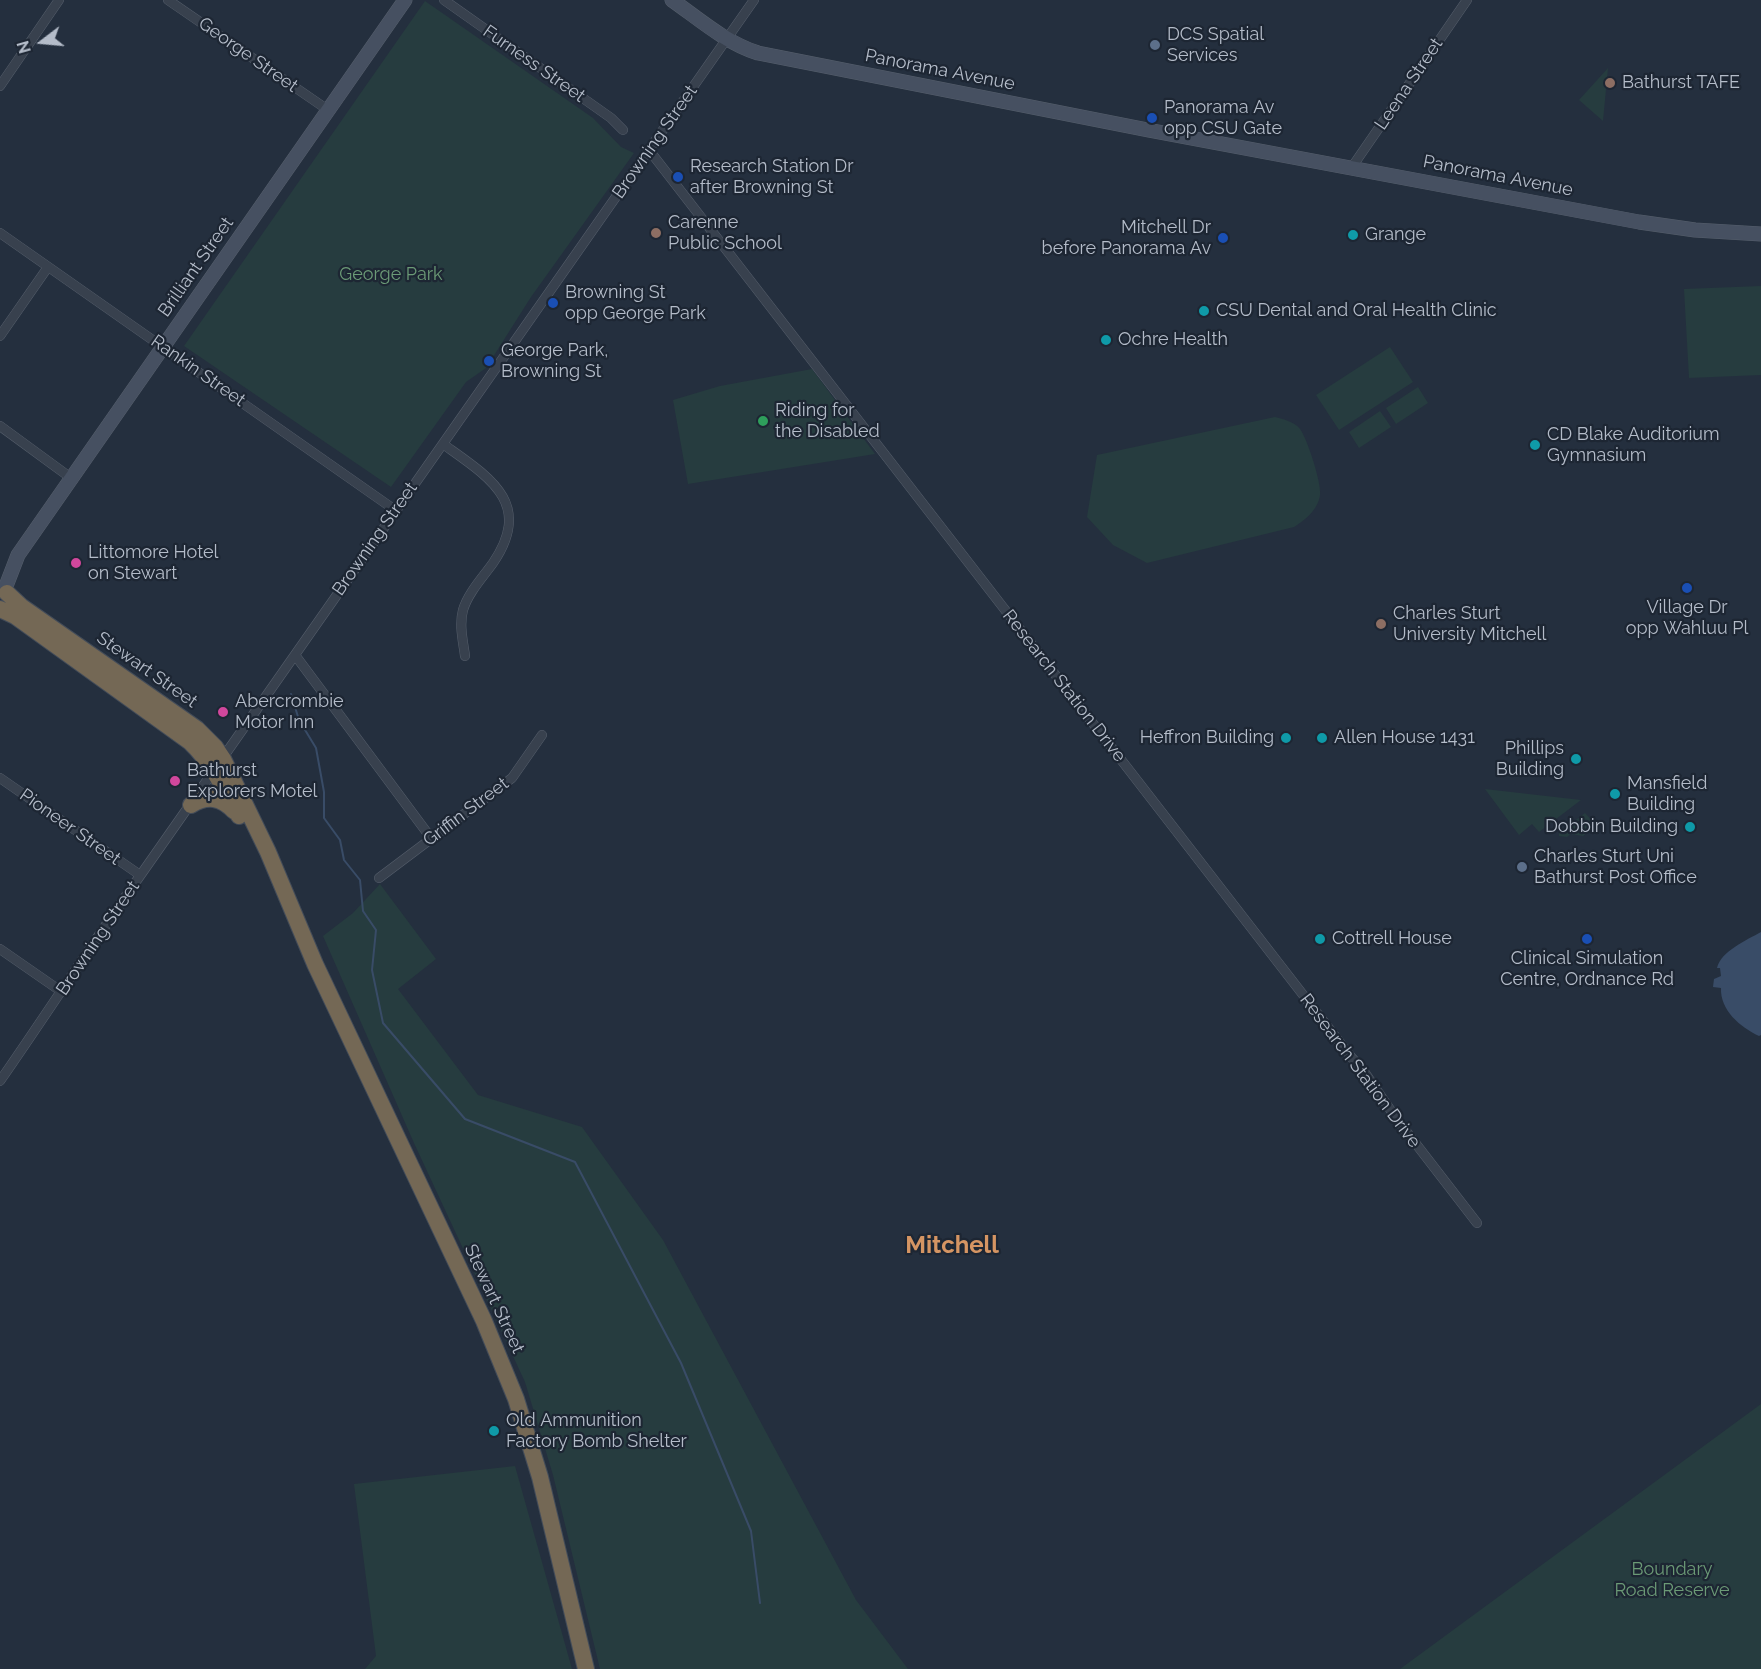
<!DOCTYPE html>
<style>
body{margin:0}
#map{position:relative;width:1761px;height:1669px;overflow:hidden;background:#242f3e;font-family:Raleway,sans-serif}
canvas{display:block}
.north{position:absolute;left:12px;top:12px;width:60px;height:60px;-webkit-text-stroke:4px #1d2633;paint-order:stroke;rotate:254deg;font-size:16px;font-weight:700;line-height:24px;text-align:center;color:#b4bcc9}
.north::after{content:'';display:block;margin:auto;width:21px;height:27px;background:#b4bcc9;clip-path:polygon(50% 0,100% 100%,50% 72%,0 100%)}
</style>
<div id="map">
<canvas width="1761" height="1669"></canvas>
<div class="north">N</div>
</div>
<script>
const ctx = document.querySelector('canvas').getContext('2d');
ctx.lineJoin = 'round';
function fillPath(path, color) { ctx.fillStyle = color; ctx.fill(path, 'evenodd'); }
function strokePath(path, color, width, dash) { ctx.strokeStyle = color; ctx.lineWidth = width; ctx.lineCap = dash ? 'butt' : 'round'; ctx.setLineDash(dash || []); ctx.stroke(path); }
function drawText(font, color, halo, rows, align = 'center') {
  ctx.font = font + ' Raleway,sans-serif'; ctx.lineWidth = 4.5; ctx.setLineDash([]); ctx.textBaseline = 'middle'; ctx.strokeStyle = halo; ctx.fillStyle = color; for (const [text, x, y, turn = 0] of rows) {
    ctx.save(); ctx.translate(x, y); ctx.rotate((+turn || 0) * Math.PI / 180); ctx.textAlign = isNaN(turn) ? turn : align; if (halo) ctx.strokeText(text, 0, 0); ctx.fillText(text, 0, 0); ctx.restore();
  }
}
fillPath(new Path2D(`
 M425 1 593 118 621 147 634 153 531 297 486 368 466 382 391 487 184 346Z
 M1608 68 1603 121 1579 100Z
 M1761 286V375L1689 378 1684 289Z
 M1390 347 1413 382 1339 430 1316 395Z
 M812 369 875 454 688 484 673 400 720 386Z
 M1418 387 1428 403 1396 424 1386 408Z
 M1380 411 1391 427 1359 448 1349 432Z
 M1275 417C1283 419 1295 422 1300 429 1307 438 1322 484 1320 495 1318 510 1305 520 1294 527L1147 563 1113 545 1087 517 1097 455Z
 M1485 789 1581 800 1539 832 1532 824 1519 835Z
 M1585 813 1597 826 1583 836 1571 834 1567 837 1559 836V833Z
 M380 884 436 959 398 989 478 1095 582 1127 663 1240 856 1600 908 1669H600L553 1475 525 1382 414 1143 323 936 353 913Z
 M1761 1404V1669H1400Z
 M515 1466 572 1669H365L376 1656 354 1484Z`), '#263c3f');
fillPath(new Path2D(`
 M1761 932V1035L1759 1036C1740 1027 1720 1010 1721 988L1713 987 1714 979 1721 976 1720 968H1717C1721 951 1747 940 1761 932Z`), '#394c67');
strokePath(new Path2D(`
 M291 694 299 720 316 748 324 792V818L340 840 344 860 360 880 363 911 376 930 372 970 383 1023 465 1119 575 1162 681 1363 751 1531 760 1603`), '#394c67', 2);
const street = new Path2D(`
 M168 0 328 110
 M444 0 611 118 623 130
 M0 86 59 0
 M649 150 1352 1058 1363 1070 1396 1118 1477 1223
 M1352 167 1467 0
 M0 233 395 510
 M0 336 48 267
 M0 426 71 478
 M443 444C489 477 534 503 493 563 483 577 468 593 463 610 459 625 463 641 465 656
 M295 655 431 838
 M0 778 140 875
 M379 878 512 778 542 735
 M0 949 62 992
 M0 1081C48 1012 93 942 142 873 346 582 550 291 754 0`);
const secondary = new Path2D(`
 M672 0C699 19 726 43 758 53L1148 130 1639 222 1695 230 1761 234
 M6 586 18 555 405 0`);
const highway = new Path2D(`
 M7 593 22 607 197 729 215 747 223 759 268 852 315 964 484 1321 516 1399 540 1477 586 1669
 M0 609 15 616 190 742C212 763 225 790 239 816
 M191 805C207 795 221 797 234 811`);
strokePath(street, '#565f6c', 10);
strokePath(secondary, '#565f6c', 15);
strokePath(highway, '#434c59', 18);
strokePath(street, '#38414e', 9);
strokePath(secondary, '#465061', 14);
strokePath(highway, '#746855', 16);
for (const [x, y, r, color] of [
 [1155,45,6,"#5c6f8a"],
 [1610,83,6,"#8d6e63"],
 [1152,118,6,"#1a4fb4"],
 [678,177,6,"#1a4fb4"],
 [656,233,6,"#8d6e63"],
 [1353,235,6,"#0f9aa8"],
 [1223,238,6,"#1a4fb4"],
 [553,303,6,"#1a4fb4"],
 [1204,311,6,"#0f9aa8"],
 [1106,340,6,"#0f9aa8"],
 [489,361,6,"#1a4fb4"],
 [763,421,6,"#2e9e5b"],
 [1535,445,6,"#0f9aa8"],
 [76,563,6,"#d1479c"],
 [1687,588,6,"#1a4fb4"],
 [1381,624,6,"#8d6e63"],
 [223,712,6,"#d1479c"],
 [1286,738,6,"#0f9aa8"],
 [1322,738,6,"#0f9aa8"],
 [1576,759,6,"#0f9aa8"],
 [175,781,6,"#d1479c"],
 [1615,794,6,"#0f9aa8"],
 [1690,827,6,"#0f9aa8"],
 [1522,867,6,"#5c6f8a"],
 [1320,939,6,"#0f9aa8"],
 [1587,939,6,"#1a4fb4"],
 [494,1431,6,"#0f9aa8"]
]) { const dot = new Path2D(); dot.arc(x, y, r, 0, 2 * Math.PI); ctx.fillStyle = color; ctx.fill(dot); strokePath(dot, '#1d2633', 2); }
drawText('18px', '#b4bcc9', '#1d2633', [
 ["DCS Spatial",1167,35],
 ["Services",1167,56],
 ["Bathurst TAFE",1622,83],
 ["Panorama Av",1164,108],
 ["opp CSU Gate",1164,129],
 ["Research Station Dr",690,167],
 ["after Browning St",690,188],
 ["Carenne",668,223],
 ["Public School",668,244],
 ["Mitchell Dr",1211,228,"right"],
 ["before Panorama Av",1211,249,"right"],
 ["Grange",1365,235],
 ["Browning St",565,293],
 ["opp George Park",565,314],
 ["CSU Dental and Oral Health Clinic",1216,311],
 ["Ochre Health",1118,340],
 ["George Park,",501,351],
 ["Browning St",501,372],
 ["Riding for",775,411],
 ["the Disabled",775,432],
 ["CD Blake Auditorium",1547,435],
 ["Gymnasium",1547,456],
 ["Littomore Hotel",88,553],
 ["on Stewart",88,574],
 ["Village Dr",1687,608,"center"],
 ["opp Wahluu Pl",1687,629,"center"],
 ["Charles Sturt",1393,614],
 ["University Mitchell",1393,635],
 ["Abercrombie",235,702],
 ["Motor Inn",235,723],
 ["Heffron Building",1274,738,"right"],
 ["Allen House 1431",1334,738],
 ["Phillips",1564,749,"right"],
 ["Building",1564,770,"right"],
 ["Bathurst",187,771],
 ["Explorers Motel",187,792],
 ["Mansfield",1627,784],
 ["Building",1627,805],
 ["Dobbin Building",1678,827,"right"],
 ["Charles Sturt Uni",1534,857],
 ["Bathurst Post Office",1534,878],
 ["Cottrell House",1332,939],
 ["Clinical Simulation",1587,959,"center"],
 ["Centre, Ordnance Rd",1587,980,"center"],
 ["Old Ammunition",506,1421],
 ["Factory Bomb Shelter",506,1442]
], 'left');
drawText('18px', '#b4bcc9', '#1d2633', [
 ["George Street",248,55,35],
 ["Furness Street",534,64,35],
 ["Panorama Avenue",940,70,11],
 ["Leena Street",1409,84,-56],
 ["Browning Street",655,142,-55],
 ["Panorama Avenue",1498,176,11],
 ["Brilliant Street",196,267,-55],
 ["Rankin Street",198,371,35],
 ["Browning Street",375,539,-55],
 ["Stewart Street",147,670,35],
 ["Research Station Drive",1064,686,52],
 ["Griffin Street",466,812,-37],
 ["Pioneer Street",70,827,35],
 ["Browning Street",98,938,-56],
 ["Research Station Drive",1360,1071,53],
 ["Stewart Street",494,1299,65]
]);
drawText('18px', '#6b9a76', '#1d2633', [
 ["George Park",391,275],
 ["Boundary",1672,1570],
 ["Road Reserve",1672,1591]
]);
drawText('bold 24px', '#d59563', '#1d2633', [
 ["Mitchell",952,1246]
]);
</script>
